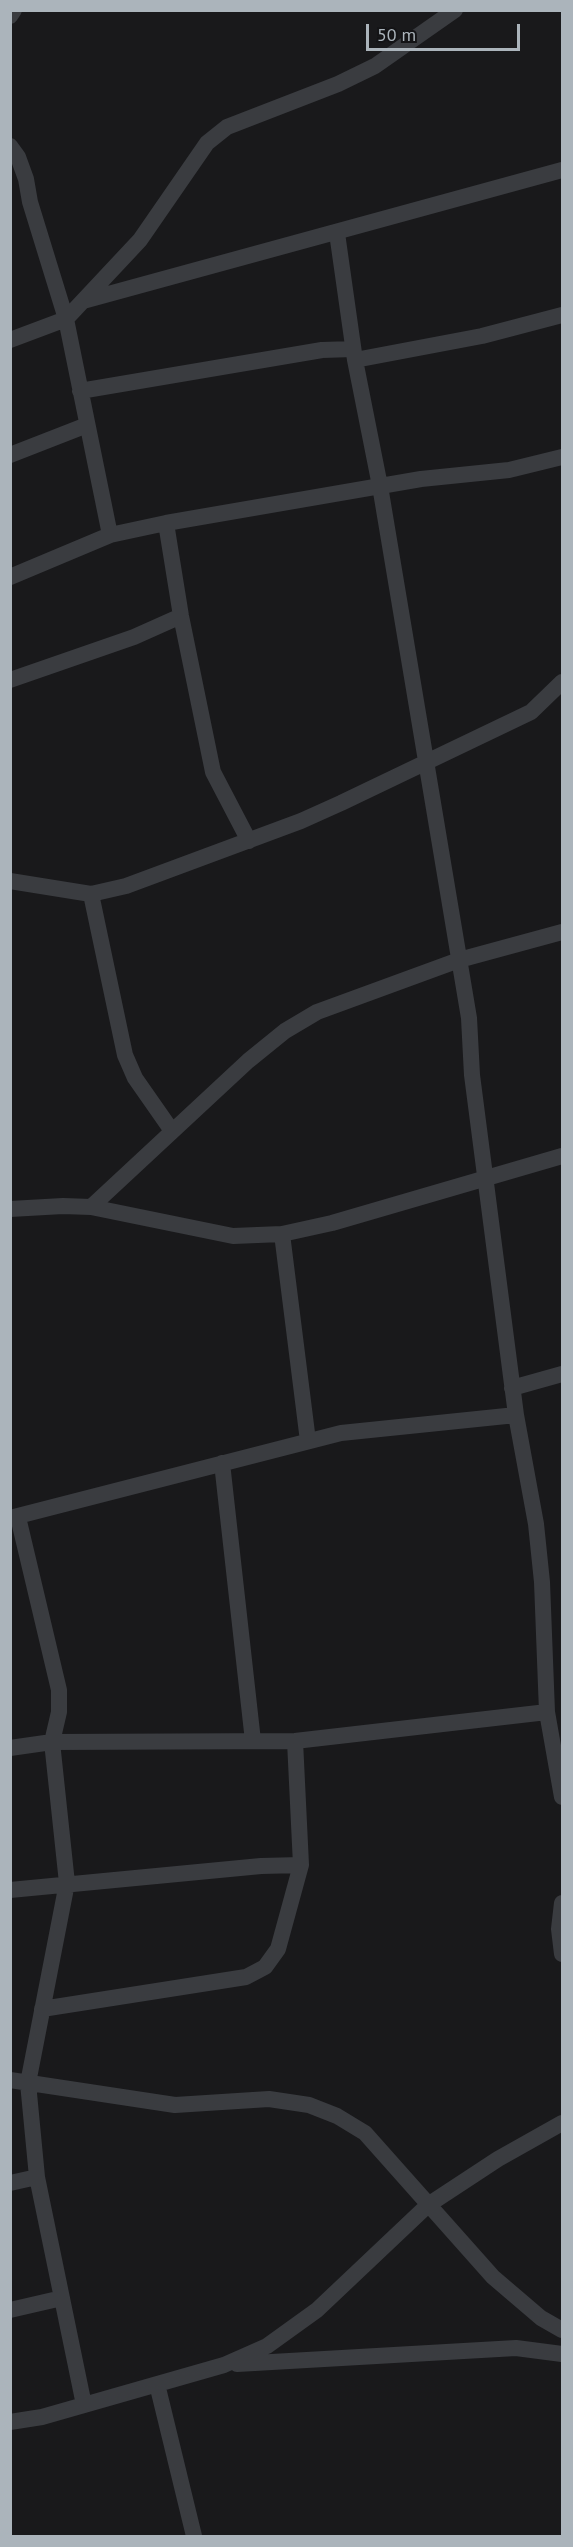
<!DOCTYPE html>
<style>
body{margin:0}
#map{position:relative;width:573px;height:2547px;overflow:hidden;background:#19191b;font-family:"PT Sans",sans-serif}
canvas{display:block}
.frame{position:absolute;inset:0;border:12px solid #abb4bb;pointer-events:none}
.scale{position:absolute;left:366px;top:24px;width:154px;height:27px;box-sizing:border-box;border:3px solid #abb4bb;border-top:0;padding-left:8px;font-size:18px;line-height:21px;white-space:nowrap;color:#abb4bb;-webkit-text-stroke:4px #141416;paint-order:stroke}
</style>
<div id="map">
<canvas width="573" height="2547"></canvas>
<div class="frame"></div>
<div class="scale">50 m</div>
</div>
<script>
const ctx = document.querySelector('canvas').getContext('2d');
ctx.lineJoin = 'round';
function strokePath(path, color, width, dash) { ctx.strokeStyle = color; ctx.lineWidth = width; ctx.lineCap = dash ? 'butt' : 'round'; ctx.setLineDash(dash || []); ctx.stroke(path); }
strokePath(new Path2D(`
 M10 16 14 10
 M10 146 18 157 26 179 30 202 66 319 110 535
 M337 233 355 360 380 486 469 1018 472 1075 516 1415 536 1524 542 1582 547 1712 562 1797
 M83 301 562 170
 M10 340 66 319 140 240 207 143 227 127 338 84 375 66 455 10
 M355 360 482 336 562 315
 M80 391 322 350 353 349
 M10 455 87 425
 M166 523 181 616 213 772 249 841
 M10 577 110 535 166 523 421 479 509 470 562 457
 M10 680 134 637 181 616
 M10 881 91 894 126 886 301 821 341 803 531 712 562 682
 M91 894 125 1055 135 1078 172 1131
 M91 1207 248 1061 285 1031 317 1012 459 960 562 932
 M10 1209 63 1206 91 1207 233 1236 282 1234 332 1223 562 1156
 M282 1234 308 1441
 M512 1388 562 1374
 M222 1463 253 1741
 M18 1517 59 1690V1712L52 1742 67 1883 28 2083 37 2177 84 2405
 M10 1518 341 1433 516 1415
 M10 1748 52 1742 295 1741 547 1712
 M10 1890 261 1866 301 1865
 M562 1903 559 1929 562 1954
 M42 2009 246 1977 265 1967 278 1949 301 1865 295 1741
 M10 2080 175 2105 269 2099 309 2105 337 2116 365 2133 493 2277 541 2318 562 2330
 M10 2183 37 2177
 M10 2310 62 2298
 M237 2364 516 2348 562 2354
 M157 2384 194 2536
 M10 2422 42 2417 224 2365 267 2346 317 2310 428 2205 498 2159 562 2123`), '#3a3c40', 16);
</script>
